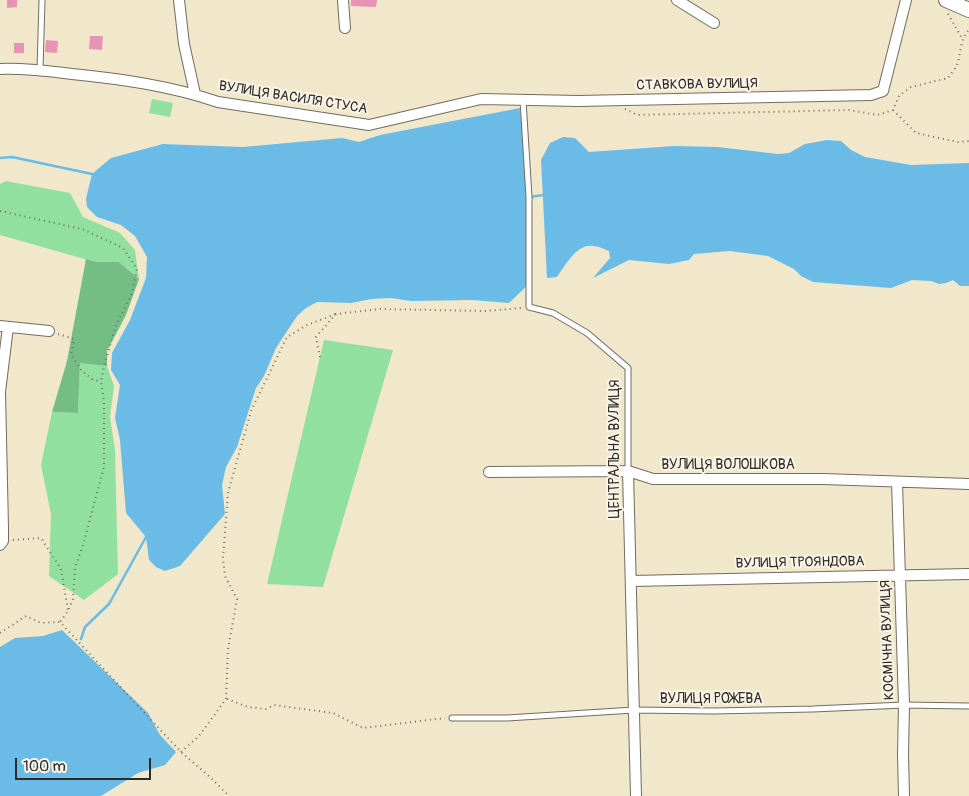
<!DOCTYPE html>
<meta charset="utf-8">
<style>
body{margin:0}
#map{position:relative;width:969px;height:796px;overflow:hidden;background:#f1e7cb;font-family:Pangolin,sans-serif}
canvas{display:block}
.scale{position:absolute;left:15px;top:758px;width:136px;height:22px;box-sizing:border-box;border:2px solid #2b2b2b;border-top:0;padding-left:6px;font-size:15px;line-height:18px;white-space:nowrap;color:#2b2b2b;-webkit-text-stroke:4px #fcf5e5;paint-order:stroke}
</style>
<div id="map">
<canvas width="969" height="796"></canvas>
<div class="scale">100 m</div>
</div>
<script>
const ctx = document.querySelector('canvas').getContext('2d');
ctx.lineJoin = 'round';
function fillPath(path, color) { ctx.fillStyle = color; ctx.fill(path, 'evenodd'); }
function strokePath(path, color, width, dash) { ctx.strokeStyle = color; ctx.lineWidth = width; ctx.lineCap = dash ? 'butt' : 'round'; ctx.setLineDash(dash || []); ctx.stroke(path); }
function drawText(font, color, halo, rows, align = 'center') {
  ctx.font = font + ' Pangolin,sans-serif'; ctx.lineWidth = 4; ctx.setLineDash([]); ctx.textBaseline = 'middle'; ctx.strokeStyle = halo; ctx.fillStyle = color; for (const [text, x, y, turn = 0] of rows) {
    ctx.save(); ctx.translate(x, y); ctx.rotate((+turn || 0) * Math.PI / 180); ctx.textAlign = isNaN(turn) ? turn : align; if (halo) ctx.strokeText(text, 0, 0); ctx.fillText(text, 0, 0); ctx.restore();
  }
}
fillPath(new Path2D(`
 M152 99 173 103 170 117 149 113Z
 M6 181 70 193 83 217 120 233 135 250 139 279 119 262H95L0 235V184Z
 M324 340 393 350 323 587 267 584Z
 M80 362 107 366 114 386 110 417 115 450 118 574 84 600 49 576 51 514 41 465 52 412 78 413Z`), '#91e09f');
fillPath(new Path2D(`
 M86 259 96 262H119L139 279 126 315 107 351V366L80 363 78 413 52 412 67 361Z`), '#74be86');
fillPath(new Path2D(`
 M520 108 529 197V284L509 303 473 300 411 301 391 298 371 299 351 303 317 302 306 308 297 316 276 348 264 376 256 388 237 447 226 467 222 485 225 514 180 566 165 571 156 567 149 560 146 537 126 513 120 440 115 418 120 385 111 370 112 353 130 320 146 278 147 257 135 236 121 225 97 217 87 207 86 199 92 174 111 158 163 144 243 147 342 138 359 142 380 135Z
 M563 137 575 138 589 152 674 146 718 147 778 154 789 153 805 144 827 140 841 141 851 150 865 157 911 165 969 163V286H960L953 280 946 283 939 284 931 281 912 280 891 288 813 282 801 276 794 269 768 256 730 251 694 254 689 260 669 264 629 260 593 278 610 258 609 251C604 249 598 246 593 246 576 244 566 265 557 277L547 278 541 160 550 143Z
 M62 630 148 713 160 735 176 752 165 765 138 773 101 796H0V647L15 638 43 636Z`), '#6abbe5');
strokePath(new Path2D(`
 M0 158 12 157 92 174
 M530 197 543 195
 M81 639 85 627 109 604 146 537`), '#6abbe5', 2.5);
fillPath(new Path2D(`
 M7 0H17V7L7 8Z
 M351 0H377L376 7 351 6Z
 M90 36H103L102 50 89 49Z
 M46 40 58 41 57 53 45 52Z
 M14 43H24V53H14Z`), '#e793b5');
const lane = new Path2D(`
 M40 70 42 0
 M523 100 529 197V307L553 313 587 333 628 368V471
 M452 718H507L634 710 713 711 813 709 904 705 969 706`);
const street = new Path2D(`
 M179 0 184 44 195 94
 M343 0 345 28
 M677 0 714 23
 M0 69C24 68 48 71 72 74 122 79 171 86 218 102L369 125 481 99 578 101 871 95 883 91 906 0
 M0 326 49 331
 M628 471 636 796
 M489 472 628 471 653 479H823L969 484
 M897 482 904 705 903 754 904 796
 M0 545 3 541V528L0 392 8 327
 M631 581 969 574`);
const secondary = new Path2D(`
 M946 0 969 10`);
strokePath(lane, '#706d63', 7);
strokePath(street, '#706d63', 12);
strokePath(secondary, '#706d63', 16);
strokePath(new Path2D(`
 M948 14 963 40
 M625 109 637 115 849 110 877 115 893 110 899 96 911 87 948 78C951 74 955 69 957 65 961 54 960 38 969 30
 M893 110 916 133 958 142 969 141
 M0 211 82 229 123 248 137 269 132 294 116 325 104 366 101 382 104 401V467L83 545 75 568 73 599 68 611 60 622
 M58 334 74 339 71 355 81 370 92 379 101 382
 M320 357 316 337 336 314 380 309 485 311 522 308
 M13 540 41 538 61 569 68 611
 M0 633 26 616 41 623 60 622 181 752 210 777 229 796
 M227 699 248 707 266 709 274 705 333 713 363 728 445 718
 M181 752 199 736 226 699 228 649 237 599 225 576 223 558 228 493 251 411 287 337 307 325 336 314`), '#706d63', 2, [1, 4]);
strokePath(lane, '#fff', 5);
strokePath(street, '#fff', 10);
strokePath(secondary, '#fff', 14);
drawText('14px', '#2b2b2b', '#fcf5e5', [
 ["СТАВКОВА ВУЛИЦЯ",697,85,-1],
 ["ВУЛИЦЯ ВАСИЛЯ СТУСА",293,98,9],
 ["ЦЕНТРАЛЬНА ВУЛИЦЯ",615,449,-90],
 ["ВУЛИЦЯ ВОЛОШКОВА",728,465],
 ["ВУЛИЦЯ ТРОЯНДОВА",800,563,-1],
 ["КОСМІЧНА ВУЛИЦЯ",888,640,-92],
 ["ВУЛИЦЯ РОЖЕВА",711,699]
]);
</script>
